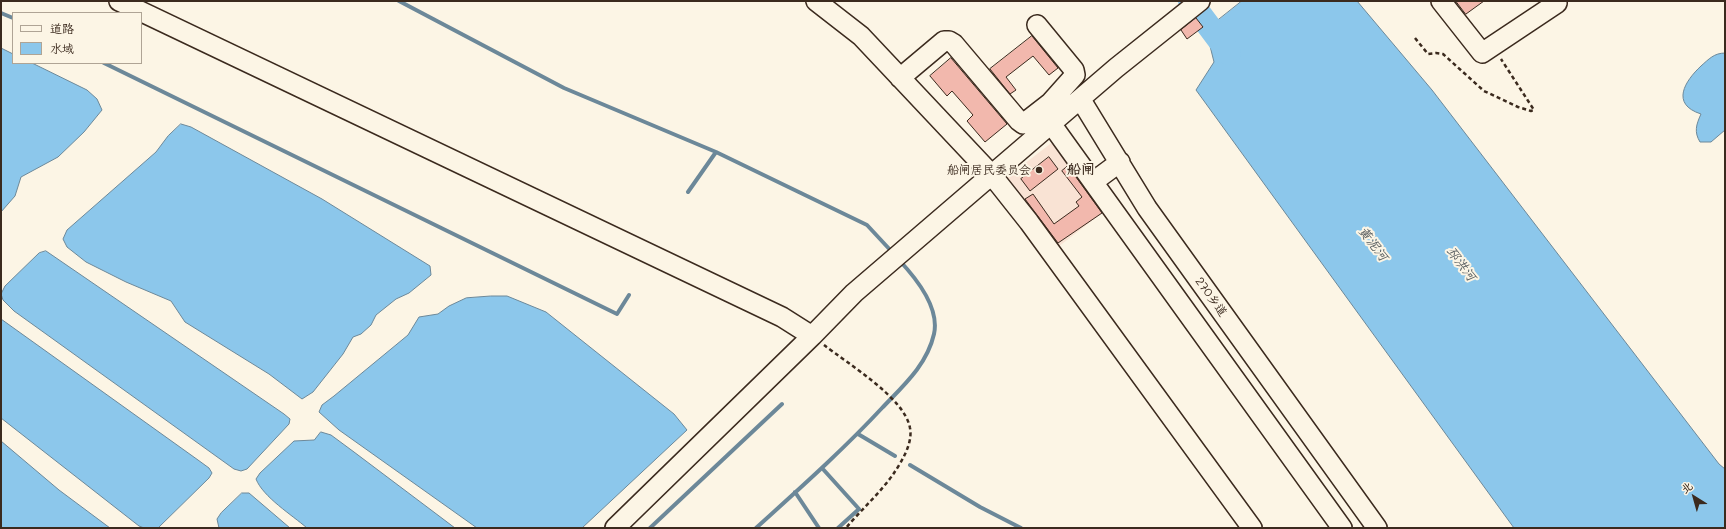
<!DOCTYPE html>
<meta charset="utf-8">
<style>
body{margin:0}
#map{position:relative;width:1726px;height:529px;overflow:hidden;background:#fcf5e5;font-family:Mali,"LXGW WenKai TC",sans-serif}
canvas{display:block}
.frame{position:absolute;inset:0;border:2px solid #3b2a1e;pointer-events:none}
.legend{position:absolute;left:12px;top:12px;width:130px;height:52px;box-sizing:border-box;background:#fcf5e5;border:1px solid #afa495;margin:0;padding:5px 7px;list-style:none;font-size:12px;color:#3b2a1e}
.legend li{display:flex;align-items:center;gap:8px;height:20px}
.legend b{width:20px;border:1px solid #afa495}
.north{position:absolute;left:1674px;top:477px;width:40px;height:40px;-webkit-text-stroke:3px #fcf5e5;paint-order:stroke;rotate:323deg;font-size:11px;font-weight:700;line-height:16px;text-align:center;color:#3b2a1e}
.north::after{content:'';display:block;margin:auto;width:14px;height:18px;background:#3b2a1e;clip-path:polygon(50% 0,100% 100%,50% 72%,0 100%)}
</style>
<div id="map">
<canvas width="1726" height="529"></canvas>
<div class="frame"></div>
<ul class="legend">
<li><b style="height:5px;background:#fcf5e5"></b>道路</li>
<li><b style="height:11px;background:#8cc7eb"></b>水域</li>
</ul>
<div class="north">北</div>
</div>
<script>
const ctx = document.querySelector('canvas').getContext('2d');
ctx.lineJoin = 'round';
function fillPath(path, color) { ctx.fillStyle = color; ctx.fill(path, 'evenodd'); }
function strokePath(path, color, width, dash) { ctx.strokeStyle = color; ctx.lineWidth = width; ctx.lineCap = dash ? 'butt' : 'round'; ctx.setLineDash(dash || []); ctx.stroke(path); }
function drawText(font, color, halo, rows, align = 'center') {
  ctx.font = font + ' Mali,"LXGW WenKai TC",sans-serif'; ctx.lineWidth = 4; ctx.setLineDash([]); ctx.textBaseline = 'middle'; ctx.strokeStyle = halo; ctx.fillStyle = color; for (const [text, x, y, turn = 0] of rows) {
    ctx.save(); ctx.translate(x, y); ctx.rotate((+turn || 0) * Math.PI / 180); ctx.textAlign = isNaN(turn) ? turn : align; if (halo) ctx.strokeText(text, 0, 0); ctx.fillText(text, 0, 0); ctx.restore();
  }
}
fillPath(new Path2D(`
 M1054 141 1106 210 1054 250 1002 181Z`), '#f9e3d4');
const water = new Path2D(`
 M1242 1H1357L1432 90 1719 464 1725 469V528H1514L1196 90 1214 62 1209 42 1202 33Z
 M1 48 13 54V63H32L87 90 97 99 102 110 84 132 58 157 21 177 15 196 1 212Z
 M1725 53V130L1711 142H1700C1694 132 1696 125 1701 114 1670 104 1685 81 1701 66 1709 59 1714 53 1725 53Z
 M181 124 191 127 322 199 430 266 431 275 409 293 396 299 376 315 371 325 361 334 353 337 343 354 313 392 302 399 269 374 185 322 171 301 126 282 86 262 67 247 63 239 67 230 156 152 168 136Z
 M46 251 284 414 290 419 289 424 247 469 241 471 234 469 14 311 3 300 1 294 5 286 39 253Z
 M491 296H507L546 312 674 414 687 430 582 528H477L339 430 319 412 322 405 334 396 408 335 419 317 438 314 449 306 466 298Z
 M1 319 198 460 209 468 212 473 209 478 158 528H144L139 526 1 418Z
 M321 432 331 435 354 452 455 528H307C292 515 263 497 256 479L260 473 294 441 314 440Z
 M1 441 59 490 110 528H1Z
 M242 493H249L290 528H219L217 519 221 513Z`);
fillPath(water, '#8cc7eb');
strokePath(water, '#6c8899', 1);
strokePath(new Path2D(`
 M399 1 564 88 716 152 867 225 893 253
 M1 13 13 18
 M104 63 617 314 629 295
 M688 192 716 152
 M858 434 895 456
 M910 465 980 507 1021 528
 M822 468 859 509 838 528
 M795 492 819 528
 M650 528 782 404
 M756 528C799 489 843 450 882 408 903 386 927 365 934 334 940 307 916 278 899 260`), '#6c8899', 4);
strokePath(new Path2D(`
 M1190 1 1229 53`), '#8cc7eb', 24);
const building = new Path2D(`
 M1456 1H1484L1466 14Z
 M1196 18 1203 27 1187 39 1181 30Z
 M1032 36 1058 68 1049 75 1033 56 1006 77 1016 90 1010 94 990 69Z
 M951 58 1007 124 985 142 967 121 973 115 952 91 947 96 930 76Z
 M1049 157 1058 169 1030 191 1021 179Z
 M1068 166 1102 213 1058 243 1025 199 1033 194 1054 224 1079 206 1076 202 1082 197 1062 171Z`);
fillPath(building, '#f2b8ad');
strokePath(building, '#3b2a1e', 1);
const minor = new Path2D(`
 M119 1 782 317 812 336
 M816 1 861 36 991 174 1029 222 1252 528
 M1441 1 1482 53 1557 3 1555 1
 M900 78 944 41H949L954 44 1019 121 1023 124 1050 103 1075 75 1074 70 1037 25
 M1081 100 1147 208 1377 528
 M1052 125 1342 528
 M1093 182 1120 162
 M615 528 812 336 854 293 1116 68 1200 1`);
strokePath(minor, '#3b2a1e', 22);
strokePath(new Path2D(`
 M1415 38 1428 54 1436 53 1443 54 1484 91 1518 107 1531 111 1534 110 1501 59
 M824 345C848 364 905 398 910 428 913 443 902 461 894 473 882 491 860 511 846 528`), '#3b2a1e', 2.5, [4, 3]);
strokePath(minor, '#fcf5e5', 19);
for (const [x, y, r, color] of [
 [1039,170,4,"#3b2a1e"]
]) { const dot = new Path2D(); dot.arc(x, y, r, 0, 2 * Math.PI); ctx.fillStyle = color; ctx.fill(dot); strokePath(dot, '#fcf5e5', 1.5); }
drawText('12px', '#3b2a1e', '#fcf5e5', [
 ["船闸居民委员会",1031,170]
], 'right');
drawText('12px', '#3b2a1e', '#fcf5e5', [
 ["270乡道",1211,297,54]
]);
drawText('italic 13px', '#53595c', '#fcf5e5', [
 ["黄泥河",1373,244,53],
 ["邳洪河",1461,264,53]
]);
drawText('bold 14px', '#3b2a1e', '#fcf5e5', [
 ["船闸",1081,170]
]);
</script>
